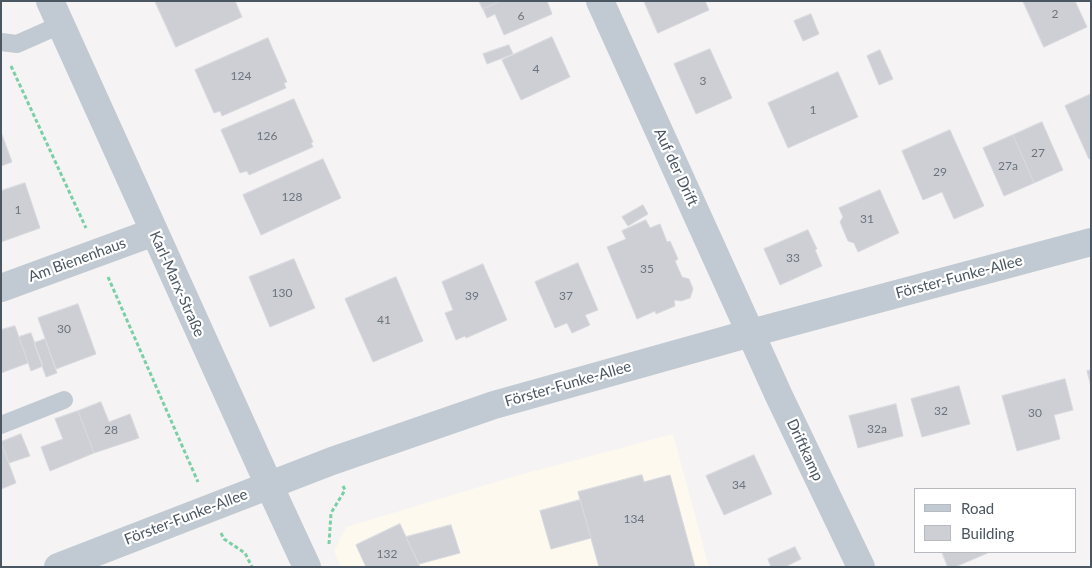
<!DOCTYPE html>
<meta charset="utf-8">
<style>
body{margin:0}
#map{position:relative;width:1092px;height:568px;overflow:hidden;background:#f5f3f3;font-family:Lato,sans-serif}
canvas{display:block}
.frame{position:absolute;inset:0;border:2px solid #4a5661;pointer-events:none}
.legend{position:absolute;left:914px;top:488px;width:162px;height:65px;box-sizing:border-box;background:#fff;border:1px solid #b7bbc0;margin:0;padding:6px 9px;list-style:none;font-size:15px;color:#4a5661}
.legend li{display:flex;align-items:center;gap:10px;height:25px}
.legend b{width:25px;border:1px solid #b7bbc0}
</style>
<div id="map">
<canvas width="1092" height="568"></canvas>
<div class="frame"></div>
<ul class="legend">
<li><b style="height:6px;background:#c1cad2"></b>Road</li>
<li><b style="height:14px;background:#cdcfd5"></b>Building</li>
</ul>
</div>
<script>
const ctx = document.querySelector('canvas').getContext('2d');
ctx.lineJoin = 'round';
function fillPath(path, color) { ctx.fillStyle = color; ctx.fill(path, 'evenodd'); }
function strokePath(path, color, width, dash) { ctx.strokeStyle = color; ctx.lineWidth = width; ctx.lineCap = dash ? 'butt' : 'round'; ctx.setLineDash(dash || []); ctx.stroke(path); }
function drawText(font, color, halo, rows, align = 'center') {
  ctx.font = font + ' Lato,sans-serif'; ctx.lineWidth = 4.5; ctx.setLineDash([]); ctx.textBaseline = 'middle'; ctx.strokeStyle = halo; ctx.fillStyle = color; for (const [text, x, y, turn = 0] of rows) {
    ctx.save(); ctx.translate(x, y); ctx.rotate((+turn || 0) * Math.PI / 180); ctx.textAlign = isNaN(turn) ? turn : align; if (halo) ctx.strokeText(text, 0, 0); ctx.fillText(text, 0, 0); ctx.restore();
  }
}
fillPath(new Path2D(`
 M673 434 709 567H341L334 551 346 527 509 478Z`), '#fdf9ef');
const building = new Path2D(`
 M155 1H235L242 17 176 47Z
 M479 1H501L483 9Z
 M501 1H547L552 14 504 35 495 14 487 18 483 9Z
 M644 1H705L709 10 658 33Z
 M1023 1H1075L1087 27 1044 47Z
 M811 14 819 34 803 41 794 21Z
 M552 37 570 77 521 100 502 60Z
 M268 38 287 82 284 83 286 88 222 116 220 111 214 113 195 70Z
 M509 45 513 54 487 64 483 54Z
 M710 49 732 98 696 114 674 64Z
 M880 50 893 79 879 85 867 56Z
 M838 72 858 117 788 148 768 103Z
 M1091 94V158L1089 159 1065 106Z
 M294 99 313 142 311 143 313 147 249 175 247 171 240 173 221 130Z
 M1042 122 1063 170 1034 183 1013 135Z
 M950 130 984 206 954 219 942 192 923 200 902 151Z
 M1 132 12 162 1 166Z
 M1013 135 1034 183 1004 196 983 148Z
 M323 159 341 198 261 235 243 195Z
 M25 183 40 228 1 242V191Z
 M880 190 899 233 858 252 854 243 848 241 840 222 843 217 839 208Z
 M643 205 648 214 628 226 622 217Z
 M646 220 650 228 660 224 667 242 670 241 678 259 675 261 682 277 689 279 693 289 690 298 681 301 674 300 675 306 656 314 655 311 637 319 607 247 626 239 622 231Z
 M808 230 817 249 815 250 822 266 780 285 764 249Z
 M294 259 315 308 270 327 249 277Z
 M578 263 598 310 585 315 590 325 572 333 567 323 555 328 535 282Z
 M483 264 507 320 466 338 465 336 456 340 445 313 453 310 442 282Z
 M396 277 423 341 373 362 345 299Z
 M78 304 96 354 56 369 38 318Z
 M15 326 28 363 1 373V330Z
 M31 333 43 366 31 371 19 337Z
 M45 339 57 373 46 377 34 343Z
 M1091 370V386L1087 371Z
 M1065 379 1073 410 1054 415 1060 439 1017 451 1002 396Z
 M959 386 970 424 922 437 911 399Z
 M101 402 109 422 130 414 139 438 94 453 78 411Z
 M896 404 903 436 858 448 849 416Z
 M78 411 94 453 50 471 41 447 63 439 55 419Z
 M21 434 30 456 9 463 1 442Z
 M1 442 16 483 1 489Z
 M754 455 772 494 724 515 706 476Z
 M642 475 644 482 670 475 695 567H599L578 492Z
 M580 500 591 538 551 549 540 511Z
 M400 524 420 567H366L356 545Z
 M451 525 460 553 419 564 406 537Z
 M795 547 801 559 785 567H771L768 559Z
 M942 552H990L955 567H948Z`);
fillPath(building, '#cdcfd5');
strokePath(building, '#d7d9de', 1);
strokePath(new Path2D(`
 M11 66 86 228
 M108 277 198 482
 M221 533 224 539 245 553 252 567
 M329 544 331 513 345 490 343 486`), '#7ad0a6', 3, [4, 2.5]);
strokePath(new Path2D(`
 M1 42 17 44 60 25
 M1 425 64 400`), '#c1cad2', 18);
strokePath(new Path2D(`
 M50 1 269 485
 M600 1 779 396 861 567
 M1 288 154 232`), '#c1cad2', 28);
strokePath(new Path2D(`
 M269 485 307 567
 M58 567 332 461 494 405 751 333 1091 242`), '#c1cad2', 28);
drawText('12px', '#6b747e', null, [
 ["2",1055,14],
 ["6",521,16],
 ["4",536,69],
 ["124",241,76],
 ["3",703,81],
 ["1",813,110],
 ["126",267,136],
 ["27",1038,153],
 ["27a",1008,166],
 ["29",940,172],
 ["128",292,197],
 ["1",18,210],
 ["31",867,219],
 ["33",793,258],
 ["35",647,269],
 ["130",282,293],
 ["39",472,296],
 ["37",566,296],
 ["41",384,320],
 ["30",64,329],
 ["32",941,411],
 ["30",1035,413],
 ["32a",877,429],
 ["28",111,430],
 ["34",739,485],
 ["134",634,519],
 ["132",387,554]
]);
drawText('15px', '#4a5661', '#fff', [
 ["Auf der Drift",676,167,65],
 ["Am Bienenhaus",77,260,-20],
 ["Förster-Funke-Allee",959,277,-15],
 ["Karl-Marx-Straße",177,284,66],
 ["Förster-Funke-Allee",568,384,-16],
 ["Driftkamp",805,450,65],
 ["Förster-Funke-Allee",186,517,-21]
]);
</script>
